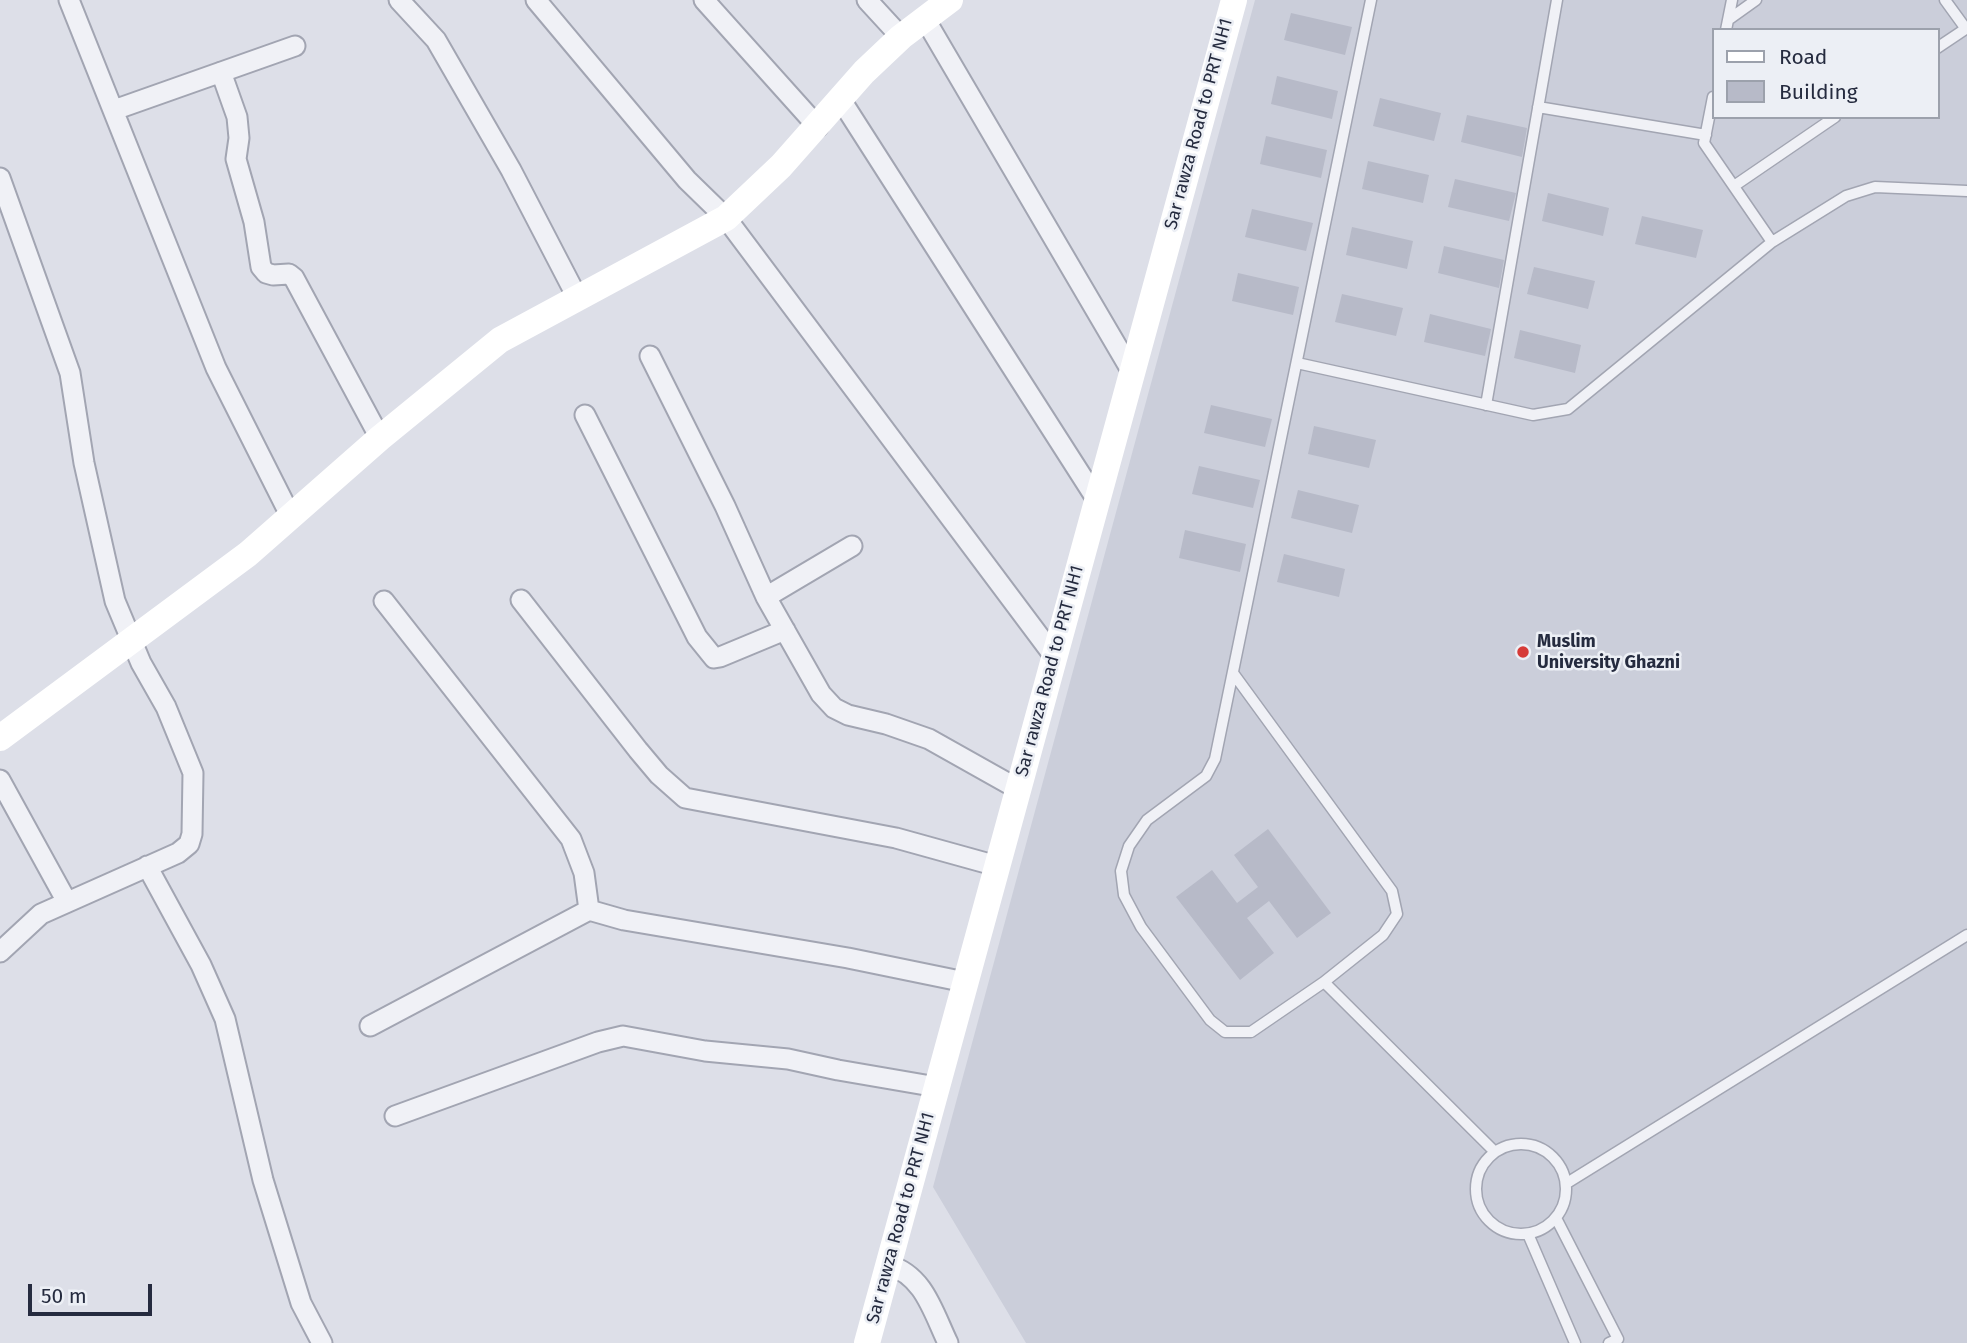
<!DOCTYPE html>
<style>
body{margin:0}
#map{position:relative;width:1967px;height:1343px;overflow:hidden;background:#dddfe8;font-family:"Fira Sans",sans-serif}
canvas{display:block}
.legend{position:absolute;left:1712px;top:28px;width:228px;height:91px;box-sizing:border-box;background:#eceff5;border:2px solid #9ca1ac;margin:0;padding:9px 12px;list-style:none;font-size:21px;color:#252b3f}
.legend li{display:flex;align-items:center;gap:14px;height:35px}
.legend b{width:35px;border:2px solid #9ca1ac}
.scale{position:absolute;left:28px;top:1284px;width:124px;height:32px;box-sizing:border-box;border:4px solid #252b3f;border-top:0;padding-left:9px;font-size:21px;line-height:24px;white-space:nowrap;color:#252b3f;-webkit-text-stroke:5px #eceff5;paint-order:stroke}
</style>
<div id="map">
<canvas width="1967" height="1343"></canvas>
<ul class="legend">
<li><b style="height:9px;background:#fff"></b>Road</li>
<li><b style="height:19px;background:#b7bac8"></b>Building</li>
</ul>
<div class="scale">50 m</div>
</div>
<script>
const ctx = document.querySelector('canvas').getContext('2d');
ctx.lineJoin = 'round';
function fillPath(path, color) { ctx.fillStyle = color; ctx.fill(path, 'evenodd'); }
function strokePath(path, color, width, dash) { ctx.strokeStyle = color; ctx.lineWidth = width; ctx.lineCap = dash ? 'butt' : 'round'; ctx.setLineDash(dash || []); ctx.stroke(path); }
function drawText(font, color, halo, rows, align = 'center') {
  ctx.font = font + ' "Fira Sans",sans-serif'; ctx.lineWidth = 5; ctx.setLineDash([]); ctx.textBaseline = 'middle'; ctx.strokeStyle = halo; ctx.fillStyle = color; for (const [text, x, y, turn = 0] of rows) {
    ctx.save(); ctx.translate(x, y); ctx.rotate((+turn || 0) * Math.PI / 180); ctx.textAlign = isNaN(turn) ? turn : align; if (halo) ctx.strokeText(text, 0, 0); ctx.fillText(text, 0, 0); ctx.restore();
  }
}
fillPath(new Path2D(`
 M1255 0H1967V1343H1026L933 1187ZM1713 30H1937V117H1713Z`), '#cbceda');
fillPath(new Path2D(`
 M1291 13 1352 27 1345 55 1284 40Z
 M1277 76 1338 91 1332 119 1271 104Z
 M1380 98 1441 113 1434 141 1373 126Z
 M1467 115 1527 128 1522 157 1461 142Z
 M1266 136 1327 150 1321 178 1260 164Z
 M1368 161 1429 175 1423 203 1362 189Z
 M1455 179 1516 193 1509 221 1448 207Z
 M1548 193 1609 208 1603 236 1542 221Z
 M1252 209 1313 223 1306 251 1245 237Z
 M1642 216 1703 230 1696 258 1635 244Z
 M1352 227 1413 241 1407 269 1346 255Z
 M1444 246 1504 260 1499 288 1438 273Z
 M1534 267 1595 281 1588 309 1527 294Z
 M1238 273 1299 287 1293 315 1232 301Z
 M1342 294 1403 308 1396 336 1335 322Z
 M1430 314 1491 329 1485 356 1424 342Z
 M1520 330 1581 345 1575 373 1514 358Z
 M1211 405 1272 419 1265 447 1204 433Z
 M1314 426 1376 440 1369 468 1308 454Z
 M1199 466 1260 480 1253 508 1192 494Z
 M1298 490 1359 505 1352 533 1291 518Z
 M1185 530 1246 544 1240 572 1179 558Z
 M1284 554 1345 569 1339 597 1277 582Z
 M1268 829 1331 913 1297 938 1269 901 1247 918 1274 953 1240 980 1176 897 1212 870 1237 903 1258 887 1234 855Z`), '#b7bac8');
const lane = new Path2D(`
 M1945 0 1966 29
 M1728 20 1756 0
 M1726 30 1732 0
 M1937 48 1967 28
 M1713 97 1704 143 1772 242 1846 196 1875 187 1967 191
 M1538 107 1706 135
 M1734 186 1835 117
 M1297 363 1533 415 1568 409 1772 242
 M1486 405 1557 0
 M1233 673 1392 891 1397 914 1383 935 1324 982 1495 1152
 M1324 982 1251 1032H1225L1210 1020 1141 927 1124 895 1121 871 1129 846 1147 820 1206 776 1215 759 1371 0
 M1476 1189a45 45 0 1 1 90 0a45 45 0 1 1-90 0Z
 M1567 1183 1967 935
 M1556 1218 1618 1339 1609 1343
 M1528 1234 1575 1343`);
const street = new Path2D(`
 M69 0 216 368 291 517
 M399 0 436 40 511 170 578 299
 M536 0 687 180 726 218 1054 656
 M704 0 818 127
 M867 0 901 37
 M925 19 1132 372
 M221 72 237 117 239 138 236 159 254 222 261 267 266 273 273 275 289 274 294 278 380 438
 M841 100 1097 500
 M114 110 295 46
 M0 178 70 373 84 463 115 601 141 663 166 707 193 773 192 834 189 844 178 853 41 914 0 952
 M650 356 725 506 766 597 821 694 834 708 848 715 886 724 929 739 1018 789
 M585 415 697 637 714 658 720 657 785 630
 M766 597 852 546
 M521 600 638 750 659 775 685 798 896 838 997 866
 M384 601 571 839 584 873 589 910 624 920 848 958 965 982
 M0 780 67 902
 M147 866 201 965 225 1019 263 1180 301 1303 322 1343
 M370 1026 589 910
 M395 1116 598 1042 623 1036 705 1051 788 1059 838 1070 937 1087
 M888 1265C924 1275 933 1312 948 1343`);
strokePath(lane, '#a2a5b2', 13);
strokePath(street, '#a2a5b2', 23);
strokePath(lane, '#f0f1f6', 10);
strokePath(street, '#f0f1f6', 19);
strokePath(new Path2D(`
 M0 738 248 554 380 438 500 340 726 218 781 166 864 72 901 37 950 0
 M867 1343 1234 0`), '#fff', 26);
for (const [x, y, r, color] of [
 [1523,652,7,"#d63b38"]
]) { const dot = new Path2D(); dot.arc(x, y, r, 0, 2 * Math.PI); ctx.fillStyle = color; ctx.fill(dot); strokePath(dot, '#eceff5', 2.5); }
drawText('18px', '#252b3f', '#eceff5', [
 ["Sar rawza Road to PRT NH1",1199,124,-75],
 ["Sar rawza Road to PRT NH1",1050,671,-75],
 ["Sar rawza Road to PRT NH1",901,1218,-75]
]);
drawText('bold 18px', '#252b3f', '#eceff5', [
 ["Muslim",1537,642],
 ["University Ghazni",1537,663]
], 'left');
</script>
